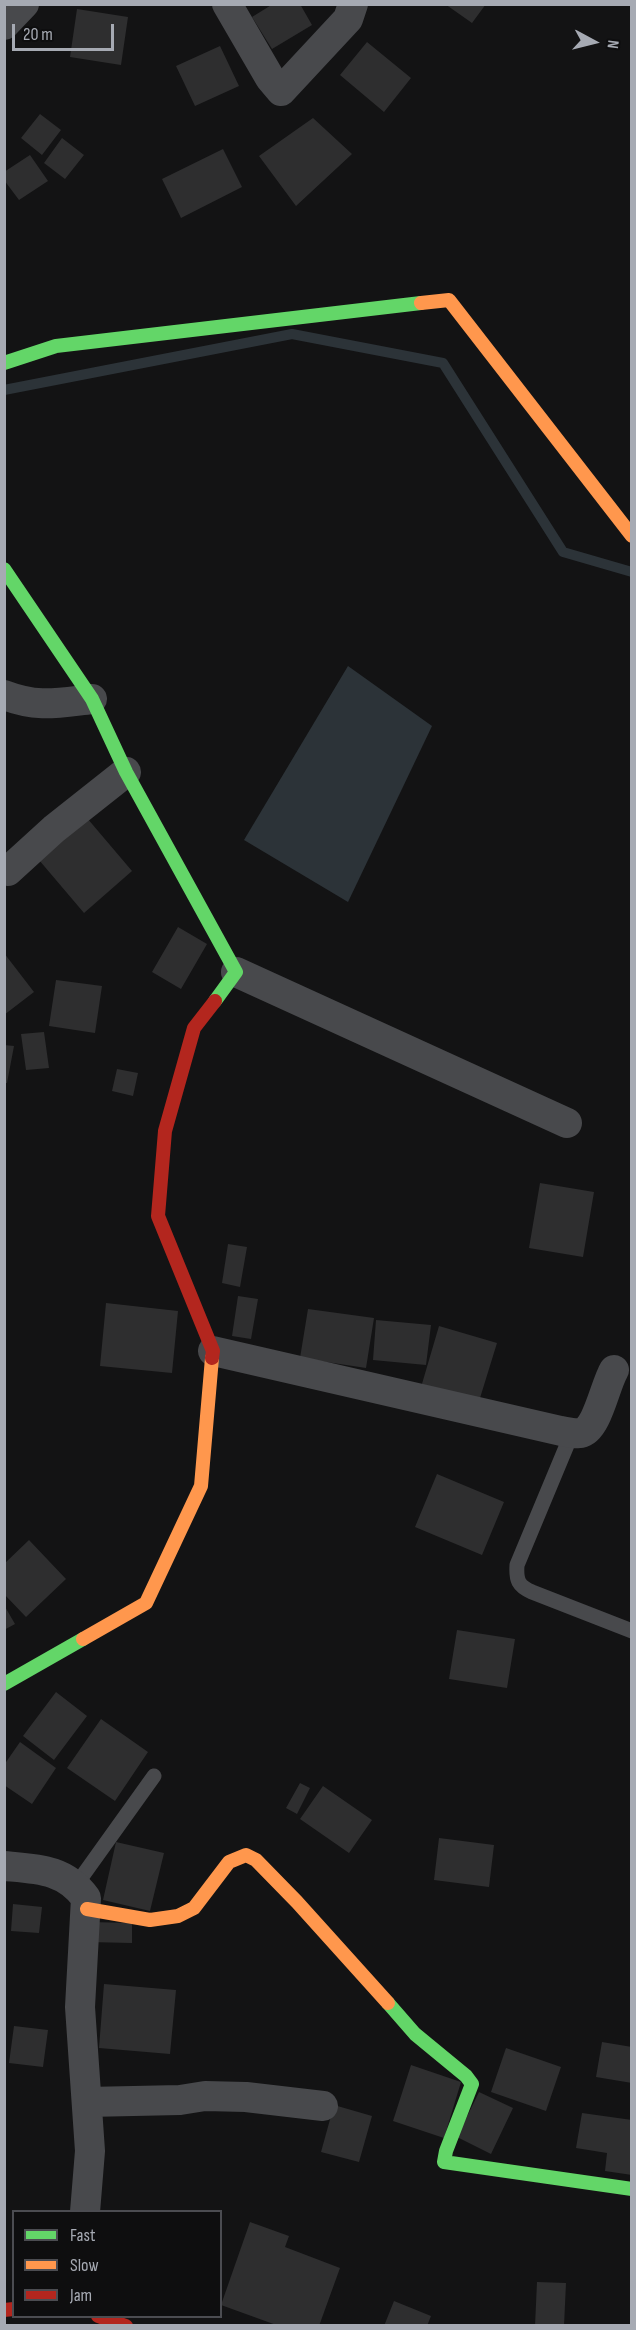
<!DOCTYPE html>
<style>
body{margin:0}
#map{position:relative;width:636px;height:2330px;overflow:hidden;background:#131314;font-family:"Sofia Sans Condensed",sans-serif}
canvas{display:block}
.frame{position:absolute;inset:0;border:6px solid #a6aab3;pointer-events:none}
.legend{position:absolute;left:12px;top:2210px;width:210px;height:108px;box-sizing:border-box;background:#0e0e0f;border:2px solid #4b4c51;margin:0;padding:8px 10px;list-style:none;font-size:18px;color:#a6aab3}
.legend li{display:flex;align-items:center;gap:12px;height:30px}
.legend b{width:30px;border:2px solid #4b4c51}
.north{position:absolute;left:564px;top:12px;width:60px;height:60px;-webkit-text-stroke:4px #0e0e0f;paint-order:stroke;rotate:97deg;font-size:16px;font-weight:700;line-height:24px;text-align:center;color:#a6aab3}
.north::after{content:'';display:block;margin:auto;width:21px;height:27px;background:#a6aab3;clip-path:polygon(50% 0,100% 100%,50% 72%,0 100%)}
.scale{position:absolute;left:12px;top:24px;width:102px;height:27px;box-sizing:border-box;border:3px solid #a6aab3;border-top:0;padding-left:8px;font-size:18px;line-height:21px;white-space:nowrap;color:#a6aab3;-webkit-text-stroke:4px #0e0e0f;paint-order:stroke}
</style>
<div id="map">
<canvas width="636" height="2330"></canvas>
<div class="frame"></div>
<ul class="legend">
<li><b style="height:8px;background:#63d668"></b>Fast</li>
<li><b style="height:8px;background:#ff974d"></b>Slow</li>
<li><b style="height:8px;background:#b3261e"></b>Jam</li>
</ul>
<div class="north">N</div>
<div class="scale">20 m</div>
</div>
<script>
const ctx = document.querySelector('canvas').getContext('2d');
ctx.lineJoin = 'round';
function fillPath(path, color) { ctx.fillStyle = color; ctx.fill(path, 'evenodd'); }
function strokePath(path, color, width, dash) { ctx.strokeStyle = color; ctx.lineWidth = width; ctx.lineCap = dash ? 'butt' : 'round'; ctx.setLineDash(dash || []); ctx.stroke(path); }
fillPath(new Path2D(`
 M348 666 432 726 348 902 244 840Z`), '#2c3338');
strokePath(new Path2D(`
 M4 390 292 334 443 363 563 552 632 572`), '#2c3338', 10);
fillPath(new Path2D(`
 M273 4H300L312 25 272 49 252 17Z
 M445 4H486L472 23Z
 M77 9 128 17 121 65 70 57Z
 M367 42 411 78 384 112 340 75Z
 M220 46 239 86 195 106 176 66Z
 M40 114 61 130 42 155 21 138Z
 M313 118 352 154 296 206 259 156Z
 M62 138 84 155 65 179 44 163Z
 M223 149 242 187 181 218 162 179Z
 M30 155 48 181 19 200 4 180V172Z
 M87 818 132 871 84 913 39 860Z
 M178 927 207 944 181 989 152 972Z
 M4 953 34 992 4 1015Z
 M56 980 102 986 95 1033 49 1026Z
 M44 1032 49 1068 26 1070 21 1034Z
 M4 1045 14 1046 7 1083H4Z
 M117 1069 138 1073 133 1096 112 1091Z
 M540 1183 594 1192 583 1257 529 1248Z
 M228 1244 247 1247 240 1287 222 1283Z
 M238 1296 258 1299 251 1339 232 1336Z
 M106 1303 178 1311 172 1373 100 1366Z
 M308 1309 374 1318 366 1368 300 1358Z
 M376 1320 431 1325 426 1365 373 1360Z
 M439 1326 497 1343 476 1411 419 1394Z
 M437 1474 504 1502 482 1555 415 1527Z
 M29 1540 66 1579 26 1617 4 1594V1564Z
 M4 1605 15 1624 4 1630Z
 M457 1630 515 1639 507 1688 449 1679Z
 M56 1692 87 1716 54 1760 23 1736Z
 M101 1719 148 1752 115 1801 67 1768Z
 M20 1742 56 1768 32 1804 4 1785V1765Z
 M300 1783 310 1788 297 1814 286 1808Z
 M323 1786 372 1820 349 1853 300 1819Z
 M439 1838 494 1845 489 1887 434 1880Z
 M116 1842 164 1853 150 1911 103 1900Z
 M13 1904 42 1907 39 1933 11 1931Z
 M89 1922 132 1923V1943L88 1942Z
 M104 1984 176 1990 170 2054 99 2048Z
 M14 2026 48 2030 43 2067 9 2063Z
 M602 2042 632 2047V2083L596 2077Z
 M506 2048 561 2067 546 2111 491 2092Z
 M411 2065 461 2082 444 2138 393 2121Z
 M479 2092 513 2108 491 2154 457 2137Z
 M334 2105 372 2116 359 2162 321 2152Z
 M582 2113 632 2120V2175L605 2171 607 2153 576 2148Z
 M250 2222 289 2236 285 2247 340 2268 319 2326H279L221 2305Z
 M537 2282 566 2283 564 2326H535Z
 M394 2301 431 2316 427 2326H384Z`), '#2e2e2f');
strokePath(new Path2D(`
 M572 1433 517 1565C516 1580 518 1586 532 1592L632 1631
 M76 1885 154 1776`), '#48494c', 15);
strokePath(new Path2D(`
 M227 4 270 78 281 91 348 19 353 4
 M4 25 24 4
 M4 695C38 708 57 703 92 699
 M8 871 54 829 126 772
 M236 972 567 1123
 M213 1351 561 1431C567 1432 575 1434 581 1433 597 1430 605 1385 614 1370
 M4 1866C38 1869 65 1869 86 1898L80 2007 90 2151 85 2212
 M87 2102 180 2100 205 2096 246 2097 323 2106`), '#48494c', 30);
strokePath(new Path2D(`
 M4 363 56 346 421 303
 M4 569 92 699 126 772 236 972 215 1001
 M4 1684 83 1639
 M388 2003 415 2034 466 2076 472 2084 446 2151 444 2162 632 2189`), '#63d668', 14);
strokePath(new Path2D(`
 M421 303 449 300 632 536
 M83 1639 146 1603 201 1486 212 1358
 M87 1909 150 1920 178 1916 194 1908 229 1862 246 1855 256 1860 297 1902 388 2003`), '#ff974d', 14);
strokePath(new Path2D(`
 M212 1358 213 1351 158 1216 165 1131 194 1028 215 1001
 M4 2310 14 2309
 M98 2316 126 2326`), '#b3261e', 14);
</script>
